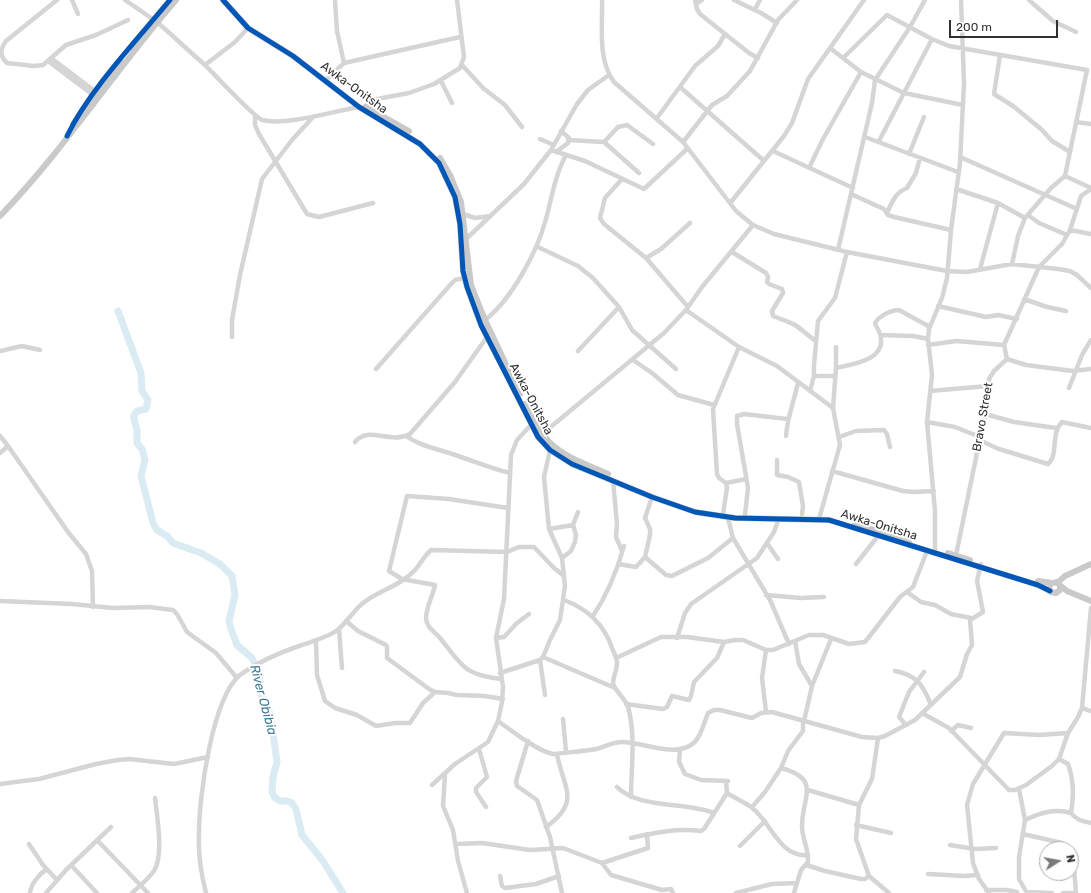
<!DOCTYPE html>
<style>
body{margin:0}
#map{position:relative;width:1091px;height:893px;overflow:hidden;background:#fff;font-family:Rubik,sans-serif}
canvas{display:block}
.north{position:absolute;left:1039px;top:841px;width:40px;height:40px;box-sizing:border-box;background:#fff;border:1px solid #adadad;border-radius:50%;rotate:79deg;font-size:11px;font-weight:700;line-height:16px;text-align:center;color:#313131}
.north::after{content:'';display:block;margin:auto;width:14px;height:18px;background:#797979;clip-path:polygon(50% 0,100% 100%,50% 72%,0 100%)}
.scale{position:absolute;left:949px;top:20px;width:109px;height:18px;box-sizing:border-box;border:2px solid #313131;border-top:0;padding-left:5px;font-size:12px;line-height:14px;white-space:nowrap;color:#313131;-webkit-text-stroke:3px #fff;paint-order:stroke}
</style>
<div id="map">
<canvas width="1091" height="893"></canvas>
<div class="north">N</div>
<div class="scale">200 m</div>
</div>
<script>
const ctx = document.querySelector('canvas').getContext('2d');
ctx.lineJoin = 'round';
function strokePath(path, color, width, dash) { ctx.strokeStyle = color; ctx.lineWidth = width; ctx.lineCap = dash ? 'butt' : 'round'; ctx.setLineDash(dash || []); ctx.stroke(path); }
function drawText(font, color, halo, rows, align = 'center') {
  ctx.font = font + ' Rubik,sans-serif'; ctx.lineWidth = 4; ctx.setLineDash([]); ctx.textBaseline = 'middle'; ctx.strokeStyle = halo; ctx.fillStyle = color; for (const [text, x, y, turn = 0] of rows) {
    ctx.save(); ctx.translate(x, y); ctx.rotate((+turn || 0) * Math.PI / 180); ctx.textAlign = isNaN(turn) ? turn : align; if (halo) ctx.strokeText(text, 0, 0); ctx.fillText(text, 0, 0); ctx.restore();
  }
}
strokePath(new Path2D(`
 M118 311 141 373 142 391 148 400 146 409 137 411 134 415V420L137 430V443L142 449 145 460 141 476 153 523 157 530 167 536 173 543 201 553 220 564 232 576 235 595 229 621 231 629 237 645 252 658 259 672 261 694 268 707 271 719 277 762 273 777 272 792 275 798 280 801H287L292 803 296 809 302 835 323 861 343 893`), '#dbebf3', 7);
strokePath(new Path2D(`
 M57 0 6 41C0 49 0 57 7 63L34 66 43 65 66 45 96 35 128 20
 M72 0 78 14
 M125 0 154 20
 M335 0 337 31 344 63
 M602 0C603 26 597 59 614 82L683 142 736 211 753 225 774 234 847 252 947 271 967 272 1012 264 1058 269 1070 271 1077 275 1091 288
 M695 0 697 9 700 14 749 53 758 58
 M734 0 761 13 777 23
 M1029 0 1053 21 1076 32
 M696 4 702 0
 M755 9 760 0
 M157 22C173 36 189 51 205 65 215 75 254 117 262 120 288 126 333 111 359 107
 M830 48 861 72 904 93 963 105
 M1000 55 994 94 1013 106 1041 129 1052 141 1070 152
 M844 57 887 15 932 39 949 46 1087 70 1065 176 1051 188 1025 218 1018 236 1012 264
 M51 58 96 92
 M48 61 93 95
 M205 65 235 42 248 28
 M462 65 483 88 505 105 522 127
 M328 78 344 63 460 37
 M441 81 452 103
 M680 87 763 160
 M365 106 377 99 409 93 434 84 460 68 464 57 457 0
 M255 115V125L259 134 307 214 319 217 373 203
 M657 118 695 66 718 46 725 34
 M1076 122 1091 124
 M865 137 958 172
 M540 139 554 145
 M568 140 604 142 618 127 627 125 653 144
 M879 141 932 39
 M604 142 639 173
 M683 142 712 105 727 96 750 71 778 20 797 0
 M551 150 585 161 644 189 688 148
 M773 151 853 188
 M556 152 568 143 569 138 561 131
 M909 154 924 117
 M960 157 1077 209
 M809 168 823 139 861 72
 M1065 176 1091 188
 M622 179 605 198 600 218 604 224 646 258 688 307
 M956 189 998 203 1025 218
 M851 194 884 209 888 215 894 217 951 230
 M731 202 784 136 792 123 808 79 864 0
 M460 213 475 218 490 216
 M887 213C892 202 896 192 907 188L916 173 920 158
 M1028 215 1039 223 1067 235
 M1070 230 1091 234
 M464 241 524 184 551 150 577 104 588 90 609 75
 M538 247 578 266 593 278 619 307 632 330 676 369
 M838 250 872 103 875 80 910 27 925 0
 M732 252 766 273 768 277 767 282 769 284 782 289 783 293 772 311 773 316C780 319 788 321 795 325 803 330 808 336 816 341
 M646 258 661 249 690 223
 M980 269 998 203
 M1024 299 1047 307 1066 311
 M938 306 986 317 998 315 1017 319
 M686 310 739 347 777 366 833 408 840 445 819 519
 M485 320C512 299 537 252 546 219 552 197 555 175 566 155
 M881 335 913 336 928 339
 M232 337V320L240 275 262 179 292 140 313 117
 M928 345 956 341 1004 345
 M0 351 22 346 40 350
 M578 351 619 307
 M1007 359 1026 365 1073 371 1091 369
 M633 360 652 373 678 395 714 405
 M836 368C853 364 888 360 880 334 879 330 876 327 875 323 879 316 891 310 899 310L930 327
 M376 369 451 284 455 280 464 278
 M814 376H835
 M1069 388 1082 355 1091 340
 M810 391 814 376V365L818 321 835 298 847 252
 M930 391 988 386
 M833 408 836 368V347
 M985 414 1014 422 1056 428
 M927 422 955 427 980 437
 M541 435 664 333 686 310 702 287 753 225
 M0 436 8 446 0 453
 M406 436C420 446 435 448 452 454 471 460 490 468 510 473
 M786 436C787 418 794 401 798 383
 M839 437 856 431 884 430 887 434 890 447
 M979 440 999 449 1048 464C1059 455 1050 434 1062 422L1091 428
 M355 442C369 425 389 445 410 434L455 382 487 337
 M8 446 68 532 86 554 92 571 93 607
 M777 460V475L788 477 799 482 803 506 802 514
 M832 471 903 491 913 492 934 491
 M613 480 617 524 616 537 622 551
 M726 483 746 479
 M723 514 727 488 726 483 719 478 717 474 713 409 739 347
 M745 515 748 488 737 424V416L744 414 787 419
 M728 518 733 538 770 600 789 644
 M549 529 573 525
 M767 543 778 559
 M935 554V511L927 422 932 375 928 339 929 329 942 298 947 278 951 230 960 163 964 83 961 0
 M956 555 985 414 989 379 994 371 1007 359 1004 345 1039 267 1062 244 1070 230 1081 196 1091 189
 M645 557 666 575 672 576 708 558 733 538
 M562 558 571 551 575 542 576 535 573 525 578 512
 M618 564 636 567 645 557 650 535V529L645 518 652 497
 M856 564 878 536
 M907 592 921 602 935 605 951 614 971 618
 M766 595 801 598 824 597
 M564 600C588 609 604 624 612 648 614 653 617 658 617 663 617 670 613 677 613 684 617 693 625 698 628 707 636 734 631 769 631 797
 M0 601 72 604 113 608 149 607 173 610 177 614 187 632 216 653 237 678
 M593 616C607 595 617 571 624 546
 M346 621 358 631 386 645 387 647V658L429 689 435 692 448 693 457 695 485 696 503 699
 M339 629 342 668
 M496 638 504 637 517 623 529 614
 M677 638 685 613 691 604 757 558 774 532 779 518
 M316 640 317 675 325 701 335 708 357 715 376 726 395 723H410L423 703 435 692
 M795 641 799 664 812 686
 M543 657 615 688
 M616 658 661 637H687L724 642 735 640H743L766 650H773L809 635H823L849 644 865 642 900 597 913 587 927 551
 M540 660 545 695
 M895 671C917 675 923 685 931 705
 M500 673 540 660 543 657 550 640 560 620 565 586 562 558 549 529 544 477 550 450
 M501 679C463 675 462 665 440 638 435 632 426 627 426 618 426 608 433 595 435 585L402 579 389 571 407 496 449 499 508 508
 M626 704 663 709 667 707 672 696 689 700 691 696 694 682 717 658 724 642
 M1082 708 1091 711
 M766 712 762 678 766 650
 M922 713 949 728 1009 790H1015L1026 785 1052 766 1059 759 1068 733 1078 717 1082 708 1091 608
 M563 719 566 752
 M498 721C511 730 537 751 553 754 556 754 592 750 596 749 605 747 612 742 622 742 643 742 672 757 691 745 700 740 704 723 708 713L714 710H720L752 718 761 713 772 712 862 737 878 738 885 736 915 720 960 677 967 654 972 645 970 620 983 612 977 581 981 564
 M804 721 812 686 831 639
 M906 725 899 717 909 692 924 672
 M951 731 958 725 971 728
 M878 738 872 779 859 805 856 839 869 876 889 893
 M528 741 516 781 517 786 537 800 550 837 562 893
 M479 749 487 777 476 788V792L486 807
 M680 750 679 762 685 774 701 780 728 781
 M1059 759 1068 764C1074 780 1074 796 1071 813
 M781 768C822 779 802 797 802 826 802 839 809 849 808 862L801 870 794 893
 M445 774 443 806 453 830 458 861 467 893
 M0 784 39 779 96 764 118 760 129 759 174 764 208 757
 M432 785 455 764 488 742 498 721 502 702 503 687 496 638 504 599 511 455 517 440 531 425
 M617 787C638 809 688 802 714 813
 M1019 789 1025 820 1019 857V879L1027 893
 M808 790 859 805
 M727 793C735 798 744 802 751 807 771 821 779 858 808 855
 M752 807 765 792 781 768 788 751 803 731V721
 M1025 820C1040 813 1055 808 1071 813 1076 820 1083 821 1091 823
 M856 825 891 833
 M546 827C582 801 563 788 557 754
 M1023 834 1062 843
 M631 838C653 833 677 828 701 831L704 829 727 793 726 781
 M98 841 148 893
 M1055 842 1056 849
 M29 844 43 865 57 880
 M456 844 482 843 530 850 563 848 602 863 611 875 662 890 671 889 673 893
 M950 845 975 849 996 848
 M740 846 765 821
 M602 863 648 848 647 834
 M1071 864 1074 868 1076 893
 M71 865 97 893
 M806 865 825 871 861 879H865L869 876
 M928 874 964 876 978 875
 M500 876 502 886 505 888 536 884 559 876
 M986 890H1007L1017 892
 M1027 892 1052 893
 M30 893C31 884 39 874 47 869
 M46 893 66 870 111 827
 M132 893C140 886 148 879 154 871 164 855 157 816 155 798
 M206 893C201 874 198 853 199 833 199 797 212 698 240 675 258 662 281 652 302 645 313 641 326 638 336 631 346 624 353 611 363 603 378 591 400 586 414 571 420 565 424 556 431 550L507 552 519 547H534L554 568 564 576
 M736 893 772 884 797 883
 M989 893 979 879 973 863 967 805 973 784 1004 733 1039 735 1068 733
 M1063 893H1073`), '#d5d5d5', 4.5);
strokePath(new Path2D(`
 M223 0 248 28 293 56 359 107 420 144 439 163 455 197 460 224 463 271 467 287 481 325 538 437 550 450 572 464 652 497 695 512 735 518 829 520 1038 585 1050 591
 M131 47 170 0
 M366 107 409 131
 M73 124 93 95 120 61
 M440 158 450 175 461 202 471 285 485 320 520 394
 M0 216C65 149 115 70 176 0
 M525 404C548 452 562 454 608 474
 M855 524 909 541
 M948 553 970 560
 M1038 581 1052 583
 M1057 583 1065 576 1091 564
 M1060 586V590L1056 593 1051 592 1049 589 1050 584 1056 582 1067 591 1091 601`), '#c9c9c9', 6);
strokePath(new Path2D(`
 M223 0 248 28 293 56 359 107 420 144 439 163 455 197 460 224 463 271 467 287 481 325 538 437 550 450 572 464 652 497 695 512 735 518 829 520 1038 585 1050 591
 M67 136C90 89 136 41 170 0`), '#0057b8', 5);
drawText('12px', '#313131', '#fff', [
 ["Awka-Onitsha",354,88,36],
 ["Awka-Onitsha",531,399,62],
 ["Bravo Street",983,417,-80],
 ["Awka-Onitsha",879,525,17]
]);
drawText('italic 13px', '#3d7896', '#fff', [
 ["River Obibia",263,700,75]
]);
</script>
